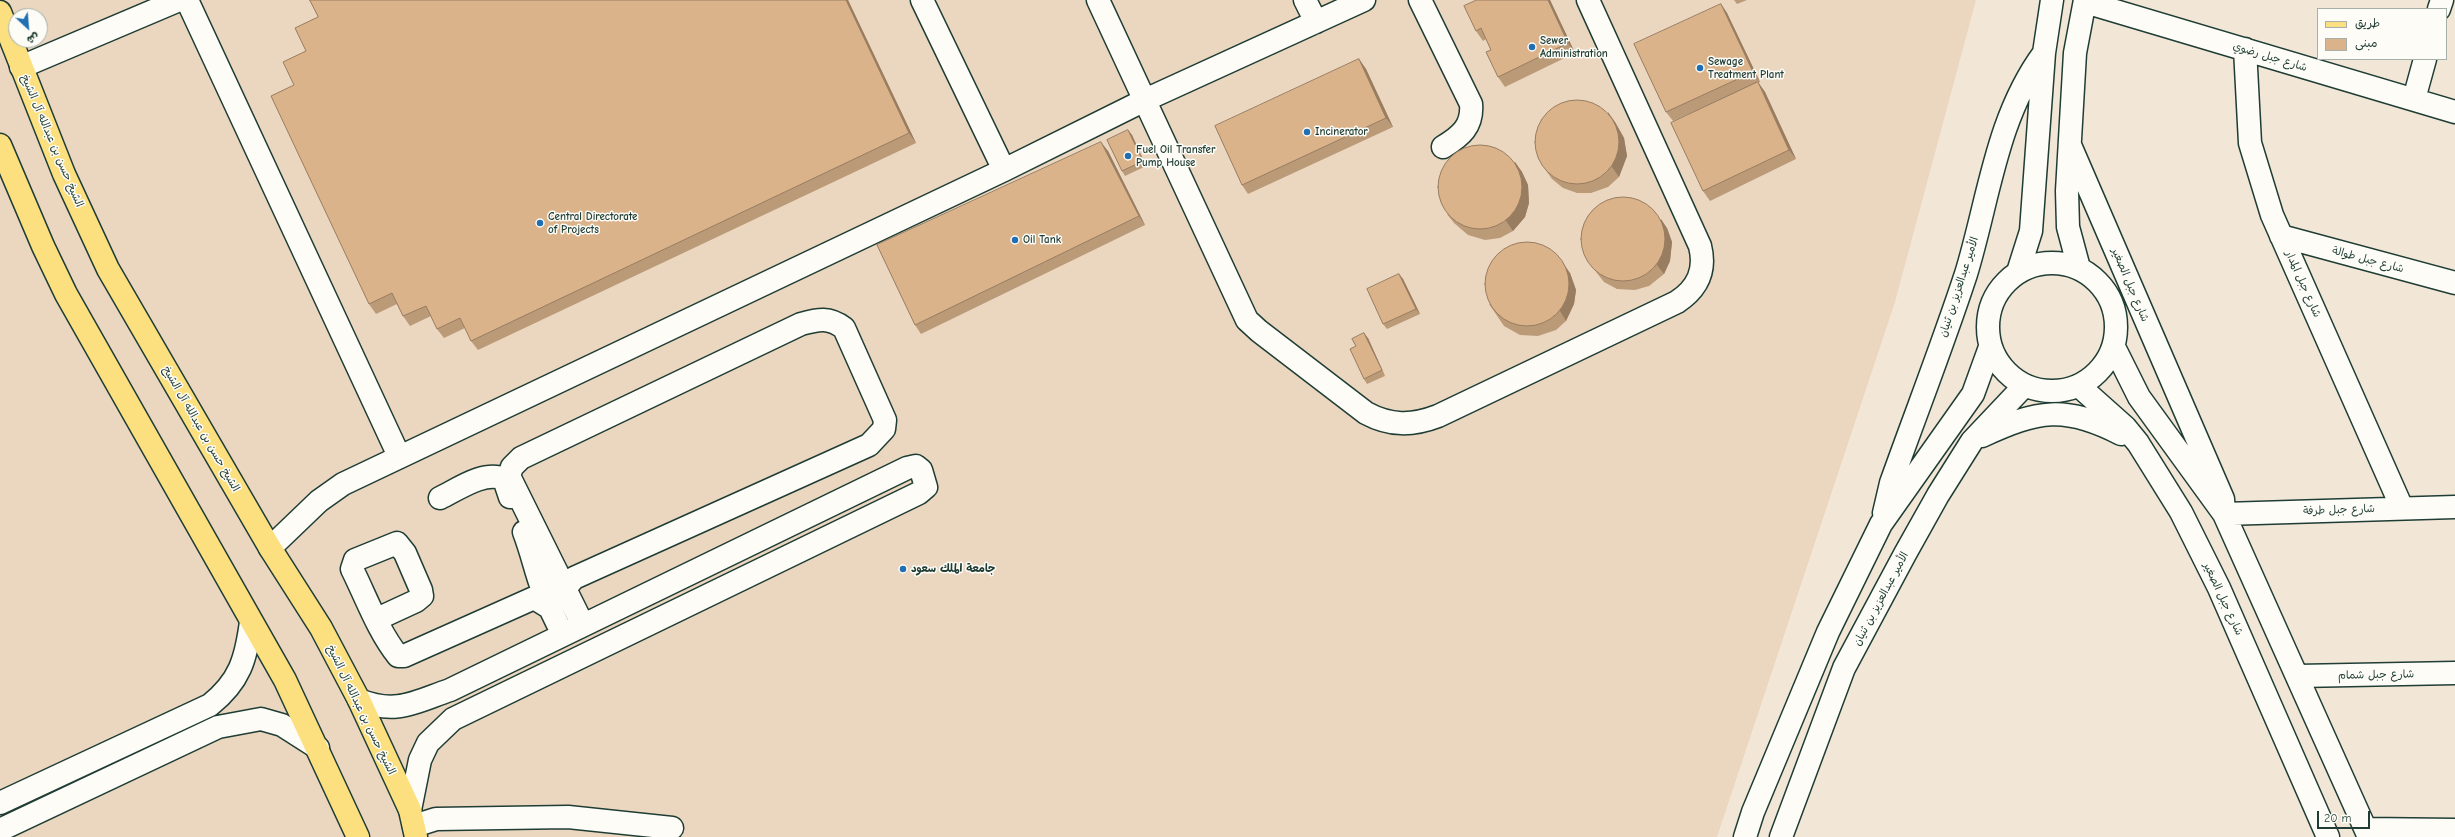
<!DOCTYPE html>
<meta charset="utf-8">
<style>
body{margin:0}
#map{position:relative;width:2455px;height:837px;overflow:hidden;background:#f2e6d7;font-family:"Comic Neue","Playpen Sans Arabic",sans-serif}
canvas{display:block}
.legend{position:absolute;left:2317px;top:8px;width:130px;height:52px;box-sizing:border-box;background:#fdfcf7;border:1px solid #a4b0a9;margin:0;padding:5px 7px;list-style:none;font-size:12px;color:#1f3d34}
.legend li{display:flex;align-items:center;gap:8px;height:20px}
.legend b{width:20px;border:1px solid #a4b0a9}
.north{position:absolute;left:8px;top:8px;width:40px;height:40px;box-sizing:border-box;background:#fdfcf7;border:1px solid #a4b0a9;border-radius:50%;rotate:154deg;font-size:11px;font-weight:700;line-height:16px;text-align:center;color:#1f3d34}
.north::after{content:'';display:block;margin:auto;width:14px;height:18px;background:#1f6fb2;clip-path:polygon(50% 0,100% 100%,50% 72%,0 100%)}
.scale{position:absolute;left:2317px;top:811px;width:53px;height:18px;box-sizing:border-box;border:2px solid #1f3d34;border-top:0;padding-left:5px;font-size:12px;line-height:14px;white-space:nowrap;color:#1f3d34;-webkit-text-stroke:3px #fdfcf7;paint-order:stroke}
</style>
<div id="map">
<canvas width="2455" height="837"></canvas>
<ul class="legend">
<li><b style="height:5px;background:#fce080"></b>طريق</li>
<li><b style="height:11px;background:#dab38b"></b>مبنى</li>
</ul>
<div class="north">ش</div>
<div class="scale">20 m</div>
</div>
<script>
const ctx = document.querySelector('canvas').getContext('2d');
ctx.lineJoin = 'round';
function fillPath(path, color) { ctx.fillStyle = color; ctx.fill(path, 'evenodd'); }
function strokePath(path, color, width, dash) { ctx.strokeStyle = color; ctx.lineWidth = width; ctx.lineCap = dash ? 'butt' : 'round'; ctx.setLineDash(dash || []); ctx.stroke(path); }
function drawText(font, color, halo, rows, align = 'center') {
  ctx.font = font + ' "Comic Neue","Playpen Sans Arabic",sans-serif'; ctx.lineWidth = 3; ctx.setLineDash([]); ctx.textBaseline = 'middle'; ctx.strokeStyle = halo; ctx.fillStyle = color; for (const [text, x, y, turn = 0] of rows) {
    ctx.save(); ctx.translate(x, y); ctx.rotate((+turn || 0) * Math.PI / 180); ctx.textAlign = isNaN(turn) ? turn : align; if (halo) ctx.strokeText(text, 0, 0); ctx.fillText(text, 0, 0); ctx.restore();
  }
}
fillPath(new Path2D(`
 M0 0H1976L1895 302 1717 837H0ZM16 16H40V40H16Z`), '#ebd7c0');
const minor = new Path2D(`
 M187 0 399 456
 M922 0 1004 170
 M1098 0 1247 320 1259 331 1366 413C1390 426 1412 426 1438 416L1677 302C1698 288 1706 270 1700 246L1588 0
 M1305 0 1316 22
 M1420 0 1471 104C1473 126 1461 136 1443 147
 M2085 2 2455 112
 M2439 9 2442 0
 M2245 49 2250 143 2272 215 2402 508
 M21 67 179 0
 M2414 99 2425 59
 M2070 145 2223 499 2224 514 2455 507
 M2281 236 2455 283
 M1988 327a64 64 0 1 1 128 0a64 64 0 1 1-128 0Z
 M2079 268 2068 227 2067 191 2075 53 2085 0
 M2018 272 2031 231 2044 53 2052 0
 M2114 347 2139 397 2224 514 2369 837
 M2079 386 2125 427 2138 443 2181 512 2219 588 2328 837
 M1982 436C2038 410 2065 405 2121 434
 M440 498C457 490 484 470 504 479L510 497
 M1884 513 1891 483C1916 413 1943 344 1966 274 1989 199 1996 118 2044 53
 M524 532C534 558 538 584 550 608
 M270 548 319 501 343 484 1004 170 1145 100 1364 0
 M567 594V586L574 578 869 445 884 429 885 420 844 328C829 317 819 319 801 324L521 458 512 467 509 476 583 625
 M377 619 416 601 422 596 421 590 405 553 397 543 355 560 352 569C366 597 378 631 398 656H404L534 598 550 608 563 635
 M2298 676 2455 673
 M359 700C396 715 415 702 450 690L907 468 916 466 921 470 926 487 919 493 453 719 428 743 420 760 410 810
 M0 803 210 705C240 681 246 659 251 622
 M414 826 436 819 568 817 672 828
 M2366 829 2455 830
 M0 830 218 727 261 719 282 725 318 748
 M1745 837 1753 812 1828 632 1881 524 1973 394 1990 347
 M1781 837 1844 668 1905 554 1938 495 1972 441 2024 386`);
const major = new Path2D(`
 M0 12 64 174 108 269 270 548 321 628 359 700 410 810 416 837
 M0 145 43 246 66 294 285 680 358 837`);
strokePath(minor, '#1f3d34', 25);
strokePath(major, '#1f3d34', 25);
strokePath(minor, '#fdfcf7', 22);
strokePath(major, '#fce080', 22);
fillPath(new Path2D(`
 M310 0H848L916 143 478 350 471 341 465 328 444 338 437 329 431 316 410 326 403 316 397 304 376 314 369 304 294 85 318 17Z
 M1477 0H1550L1575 53 1505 87 1498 77 1491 50 1486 39 1483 41 1476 31Z
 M1734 0H1747L1737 4Z
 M1721 4 1727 13 1760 82 1758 83 1765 92 1796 159 1710 201 1703 191 1745 89 1673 121 1666 112Z
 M1359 59 1366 69 1393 127 1248 194 1242 185Z
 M1615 122 1624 138 1627 156 1619 177 1608 187 1591 193H1577L1563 188 1552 179 1545 169Z
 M1128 130 1132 135 1146 166 1125 176 1122 171Z
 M1108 151 1145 225 921 334 915 325Z
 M1515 162 1522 172 1528 185 1529 203 1525 217 1513 231 1500 238 1485 240 1468 235 1454 223 1447 214Z
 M1667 228 1672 242 1670 261 1664 274 1649 286 1635 290 1617 289 1604 282 1593 268 1586 258Z
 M1570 273 1576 290 1574 304 1566 321 1556 330 1538 336 1520 335 1504 326 1489 304Z
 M1399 274 1403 279 1420 314 1387 329 1383 324Z
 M1368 338 1385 376 1367 384 1364 379 1356 346Z`), '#bb9a78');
fillPath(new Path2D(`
 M846 0H848L916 143 909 133Z
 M1548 0H1550L1575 53 1568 43Z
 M1721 4 1727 13 1760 82 1753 72Z
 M1359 59 1366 69 1393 127 1386 118Z
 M1758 82 1765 92 1796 159 1789 150Z
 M1608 112 1615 122 1624 138 1627 156 1619 177 1612 167Z
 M1128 130 1132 135 1146 166 1143 161Z
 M1101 142 1108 151 1145 225 1139 216Z
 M1515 162 1522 172 1528 185 1529 203 1525 217 1513 231 1506 221Z
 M1661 219 1667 228 1672 242 1670 261 1664 274 1657 265Z
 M1563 263 1570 273 1576 290 1574 304 1566 321 1560 311Z
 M1399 274 1403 279 1420 314 1416 309Z
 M1364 333 1368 338 1385 376 1382 370Z`), '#997d61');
const building = new Path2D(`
 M310 0H846L909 133 471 341 460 318 437 329 426 306 403 316 392 293 369 304 271 96 294 85 283 62 306 51 295 28 318 17Z
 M1477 0H1548L1568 43 1498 77 1486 52 1491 50 1481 28 1476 31 1464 6Z
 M1721 4 1753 72 1666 112 1634 44Z
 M1359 59 1386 118 1242 185 1215 126Z
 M1758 82 1789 150 1703 191 1671 123Z
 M1535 142a42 42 0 1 1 84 0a42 42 0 1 1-84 0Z
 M1128 130 1143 161 1122 171 1107 140Z
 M1101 142 1139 216 915 325 877 245Z
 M1438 187a42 42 0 1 1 84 0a42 42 0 1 1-84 0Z
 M1581 239a42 42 0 1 1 84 0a42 42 0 1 1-84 0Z
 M1485 284a42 42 0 1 1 84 0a42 42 0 1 1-84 0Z
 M1399 274 1416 309 1383 324 1367 289Z
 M1364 333 1382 370 1364 379 1350 349 1356 346 1352 339Z`);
fillPath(building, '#dab38b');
strokePath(building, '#997d61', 1);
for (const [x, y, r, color] of [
 [1532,47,4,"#1f6fb2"],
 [1700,68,4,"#1f6fb2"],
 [1307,132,4,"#1f6fb2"],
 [1128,156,4,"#1f6fb2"],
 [540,223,4,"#1f6fb2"],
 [1015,240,4,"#1f6fb2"],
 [903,569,4,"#1f6fb2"]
]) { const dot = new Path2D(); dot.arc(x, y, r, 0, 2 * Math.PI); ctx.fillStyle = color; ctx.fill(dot); strokePath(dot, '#fdfcf7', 1.5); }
drawText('bold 11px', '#1f3d34', '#fdfcf7', [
 ["Sewer",1540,41],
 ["Administration",1540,54],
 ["Sewage",1708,62],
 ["Treatment Plant",1708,75],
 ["Incinerator",1315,132],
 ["Fuel Oil Transfer",1136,150],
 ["Pump House",1136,163],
 ["Central Directorate",548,217],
 ["of Projects",548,230],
 ["Oil Tank",1023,240],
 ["جامعة الملك سعود",911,569]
], 'left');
drawText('11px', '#1f3d34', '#fdfcf7', [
 ["شارع جبل رضوي",2270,57,17],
 ["الشيخ حسن بن عبدالله آل الشيخ",52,141,67],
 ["شارع جبل طوالة",2368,260,15],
 ["شارع جبل المدار",2303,284,66],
 ["شارع جبل الصغير",2130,285,67],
 ["الأمير عبدالعزيز بن ثنيان",1959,287,-72],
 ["الشيخ حسن بن عبدالله آل الشيخ",201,429,60],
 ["شارع جبل طرفة",2339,510,-2],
 ["الأمير عبدالعزيز بن ثنيان",1881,599,-62],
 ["شارع جبل الصغير",2223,599,65],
 ["شارع جبل شمام",2376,675,-1],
 ["الشيخ حسن بن عبدالله آل الشيخ",361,710,64]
]);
</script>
